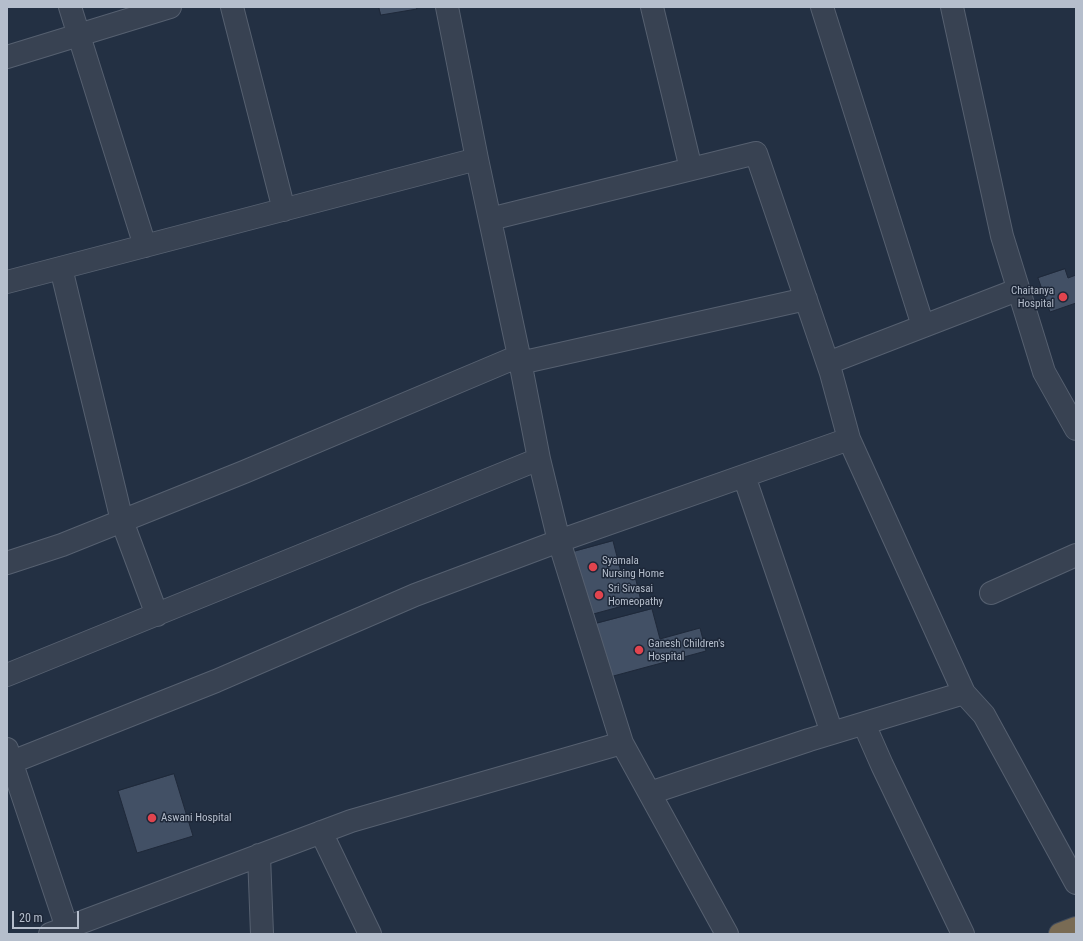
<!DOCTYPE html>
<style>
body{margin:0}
#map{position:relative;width:1083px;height:941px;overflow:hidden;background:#233043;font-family:"Roboto Condensed",sans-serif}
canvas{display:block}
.frame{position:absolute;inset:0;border:8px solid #b5becc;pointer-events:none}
.scale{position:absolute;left:12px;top:911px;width:67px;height:18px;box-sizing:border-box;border:2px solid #b5becc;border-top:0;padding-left:5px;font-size:12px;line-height:14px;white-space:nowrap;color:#b5becc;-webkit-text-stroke:3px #1d2738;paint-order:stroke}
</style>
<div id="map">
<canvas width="1083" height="941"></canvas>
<div class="frame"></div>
<div class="scale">20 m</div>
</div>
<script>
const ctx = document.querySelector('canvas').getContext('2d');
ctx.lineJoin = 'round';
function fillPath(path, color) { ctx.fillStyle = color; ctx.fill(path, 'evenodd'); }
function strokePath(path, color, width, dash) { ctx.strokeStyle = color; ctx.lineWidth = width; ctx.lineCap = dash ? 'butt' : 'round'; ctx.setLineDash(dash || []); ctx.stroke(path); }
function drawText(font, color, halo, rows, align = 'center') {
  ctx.font = font + ' "Roboto Condensed",sans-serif'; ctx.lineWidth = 3; ctx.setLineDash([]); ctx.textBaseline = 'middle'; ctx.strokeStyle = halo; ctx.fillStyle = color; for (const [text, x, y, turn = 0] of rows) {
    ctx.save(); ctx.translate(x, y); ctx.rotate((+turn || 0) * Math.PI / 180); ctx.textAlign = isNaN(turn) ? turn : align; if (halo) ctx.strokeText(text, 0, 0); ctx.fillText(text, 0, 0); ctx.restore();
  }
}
const building = new Path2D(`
 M379 7H416L417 9 381 15Z
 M1065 269 1068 278 1076 275V303L1050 312 1038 278Z
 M613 541 622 576 634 572 641 601 586 616 569 553Z
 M652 609 660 639 700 628 706 651 606 678 591 625Z
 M174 774 193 836 137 853 118 791Z`);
fillPath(building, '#425065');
strokePath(building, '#1f293a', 1);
const minor = new Path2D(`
 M70 7 145 246
 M232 7 284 210
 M447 7 477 159 519 356 539 459 559 541 622 743 727 934
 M652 7 691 169
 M822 7 923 326
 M952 7 1002 236 1044 372 1076 429
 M7 57 170 7
 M490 219 756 153 831 373 849 439 964 693 984 715 1076 883
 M61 268 122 521 157 615
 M7 282 477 159
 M520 363 806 299
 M828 363 1017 290
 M744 476 832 733
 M7 563 62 545 244 472 519 356
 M991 593 1076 555
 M7 675 539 459
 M864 724 882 765 963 934
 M7 749 67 928
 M7 764 216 681 415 595 559 541 849 439
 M650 793 809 740 964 693
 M321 832 370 934
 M259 855 262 934
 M50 934 351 821 622 743`);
const highway = new Path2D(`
 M1060 934 1076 928`);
strokePath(minor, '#566070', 24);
strokePath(highway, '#434d5d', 24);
strokePath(minor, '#384252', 22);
strokePath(highway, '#796b54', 22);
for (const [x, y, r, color] of [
 [1063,297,5,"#e0444e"],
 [593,567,5,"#e0444e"],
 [599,595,5,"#e0444e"],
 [639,650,5,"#e0444e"],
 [152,818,5,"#e0444e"]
]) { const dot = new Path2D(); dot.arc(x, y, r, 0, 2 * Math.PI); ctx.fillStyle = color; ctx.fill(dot); strokePath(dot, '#1d2738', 1.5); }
drawText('11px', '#b5becc', '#1d2738', [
 ["Chaitanya",1054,291,"right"],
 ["Hospital",1054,304,"right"],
 ["Syamala",602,561],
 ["Nursing Home",602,574],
 ["Sri Sivasai",608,589],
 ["Homeopathy",608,602],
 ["Ganesh Children's",648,644],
 ["Hospital",648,657],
 ["Aswani Hospital",161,818]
], 'left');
</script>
